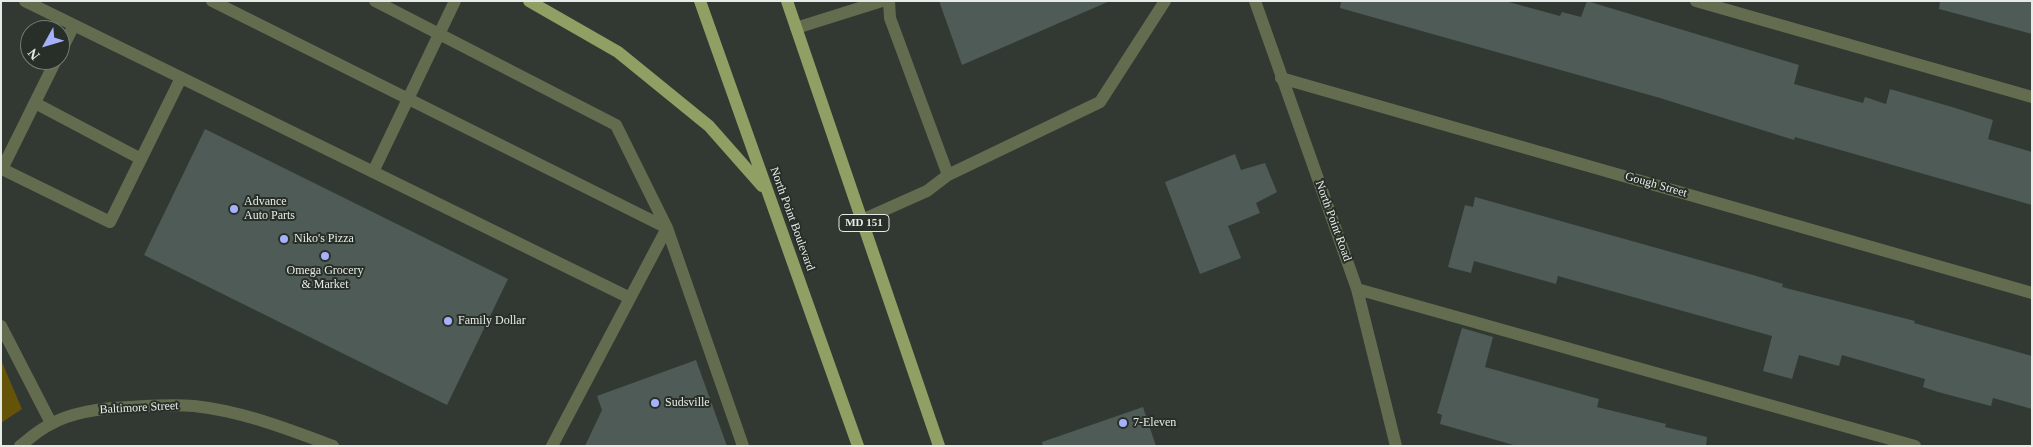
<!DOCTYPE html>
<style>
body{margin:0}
#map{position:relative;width:2033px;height:447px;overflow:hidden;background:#323932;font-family:Georgia,serif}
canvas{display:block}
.frame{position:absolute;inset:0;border:2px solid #e7ebe7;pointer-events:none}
.north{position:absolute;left:20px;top:20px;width:50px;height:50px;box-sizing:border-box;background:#282f28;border:1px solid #747a74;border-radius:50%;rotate:231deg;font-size:14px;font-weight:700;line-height:20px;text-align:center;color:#e7ebe7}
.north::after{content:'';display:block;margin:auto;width:18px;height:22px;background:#a6b1fc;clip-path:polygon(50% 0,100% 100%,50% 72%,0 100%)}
</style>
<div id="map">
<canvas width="2033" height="447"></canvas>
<div class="frame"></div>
<div class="north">N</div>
</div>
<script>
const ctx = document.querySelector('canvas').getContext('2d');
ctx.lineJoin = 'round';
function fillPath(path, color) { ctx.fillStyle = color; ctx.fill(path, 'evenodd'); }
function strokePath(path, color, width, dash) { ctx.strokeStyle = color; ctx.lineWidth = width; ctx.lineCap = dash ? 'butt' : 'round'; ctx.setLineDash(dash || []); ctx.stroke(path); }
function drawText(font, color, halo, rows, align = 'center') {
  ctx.font = font + ' Georgia,serif'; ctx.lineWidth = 4; ctx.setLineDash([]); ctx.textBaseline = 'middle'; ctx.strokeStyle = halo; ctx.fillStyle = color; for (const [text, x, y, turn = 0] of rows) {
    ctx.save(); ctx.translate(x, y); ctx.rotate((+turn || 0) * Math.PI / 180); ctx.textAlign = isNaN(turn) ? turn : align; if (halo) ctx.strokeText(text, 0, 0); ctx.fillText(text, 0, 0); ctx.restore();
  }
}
fillPath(new Path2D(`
 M1 360 22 409 1 423Z`), '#655308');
fillPath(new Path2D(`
 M939 1H1110L962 65Z
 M1341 1H1505L1560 16 1562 12 1581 17 1587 1 1799 65 1794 84 1863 103 1865 97 1886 104 1890 89 1952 107 1993 120 1988 139 2032 152V205L1795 137 1794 140 1660 98 1340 8Z
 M1940 1H2032V34L1939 9Z
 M205 129 508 279 447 405 144 255Z
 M1235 154 1241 170 1265 163 1277 192 1256 203 1260 213 1228 226 1241 258 1200 274 1165 182Z
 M1475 197 1753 275 1783 284 1782 287 1915 321 1914 323 2032 356V409L1993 398 1991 406 1938 392 1923 387 1925 379 1842 355 1839 366 1799 355 1792 379 1763 371 1772 336 1558 276 1556 284 1474 261 1471 273 1448 267 1465 205 1473 207Z
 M1462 328 1493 337 1485 367 1599 399 1597 407 1666 424 1665 427 1707 437 1706 446H1517L1440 424 1442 415 1437 413Z
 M696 360 727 446H585L602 410 597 396Z
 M1143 407 1156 446H1043L1042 442Z`), '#4f5b56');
strokePath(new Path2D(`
 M25 1 630 298
 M212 1 667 228
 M375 1 616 125 667 228 743 446
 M889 1 890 18 948 175
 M1255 1 1357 289 1396 446
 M1696 1 2032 97
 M796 28 882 1
 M60 53 74 25
 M56 60 2 169 110 222 181 78
 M1281 78 2032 293
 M35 103 141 159
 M373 172 455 1
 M862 220 927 191 948 175 1100 102 1165 1
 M1357 289 1915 446
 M1 326 51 423
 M20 446C30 438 40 429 51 424 74 411 103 408 129 407 150 406 172 404 194 406 242 411 287 429 333 446
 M552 446 667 228`), '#646c4f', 12);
strokePath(new Path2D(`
 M529 1 618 52 709 126 762 186
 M700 1 858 446
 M787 1 939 446`), '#909f63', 12);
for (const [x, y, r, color] of [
 [234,209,5,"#a6b1fc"],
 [284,239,5,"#a6b1fc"],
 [325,256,5,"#a6b1fc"],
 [448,321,5,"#a6b1fc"],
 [655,403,5,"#a6b1fc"],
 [1123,423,5,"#a6b1fc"]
]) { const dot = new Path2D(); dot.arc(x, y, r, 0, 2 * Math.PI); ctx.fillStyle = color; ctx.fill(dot); strokePath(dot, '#282f28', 2); }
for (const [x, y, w] of [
 [864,223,50]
]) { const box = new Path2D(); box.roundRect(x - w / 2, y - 8.5, w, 17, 4); ctx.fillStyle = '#282f28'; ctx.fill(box); strokePath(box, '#e7ebe7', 1); }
drawText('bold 11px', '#e7ebe7', null, [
 ["MD 151",864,223]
]);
drawText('12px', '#e7ebe7', '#282f28', [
 ["Gough Street",1656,185,16],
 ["North Point Boulevard",792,219,70],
 ["North Point Road",1333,221,70],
 ["Baltimore Street",139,408,-3]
]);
drawText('12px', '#e7ebe7', '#282f28', [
 ["Advance",244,202],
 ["Auto Parts",244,216],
 ["Niko's Pizza",294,239],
 ["Omega Grocery",325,271,"center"],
 ["& Market",325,285,"center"],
 ["Family Dollar",458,321],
 ["Sudsville",665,403],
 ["7-Eleven",1133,423]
], 'left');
</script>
